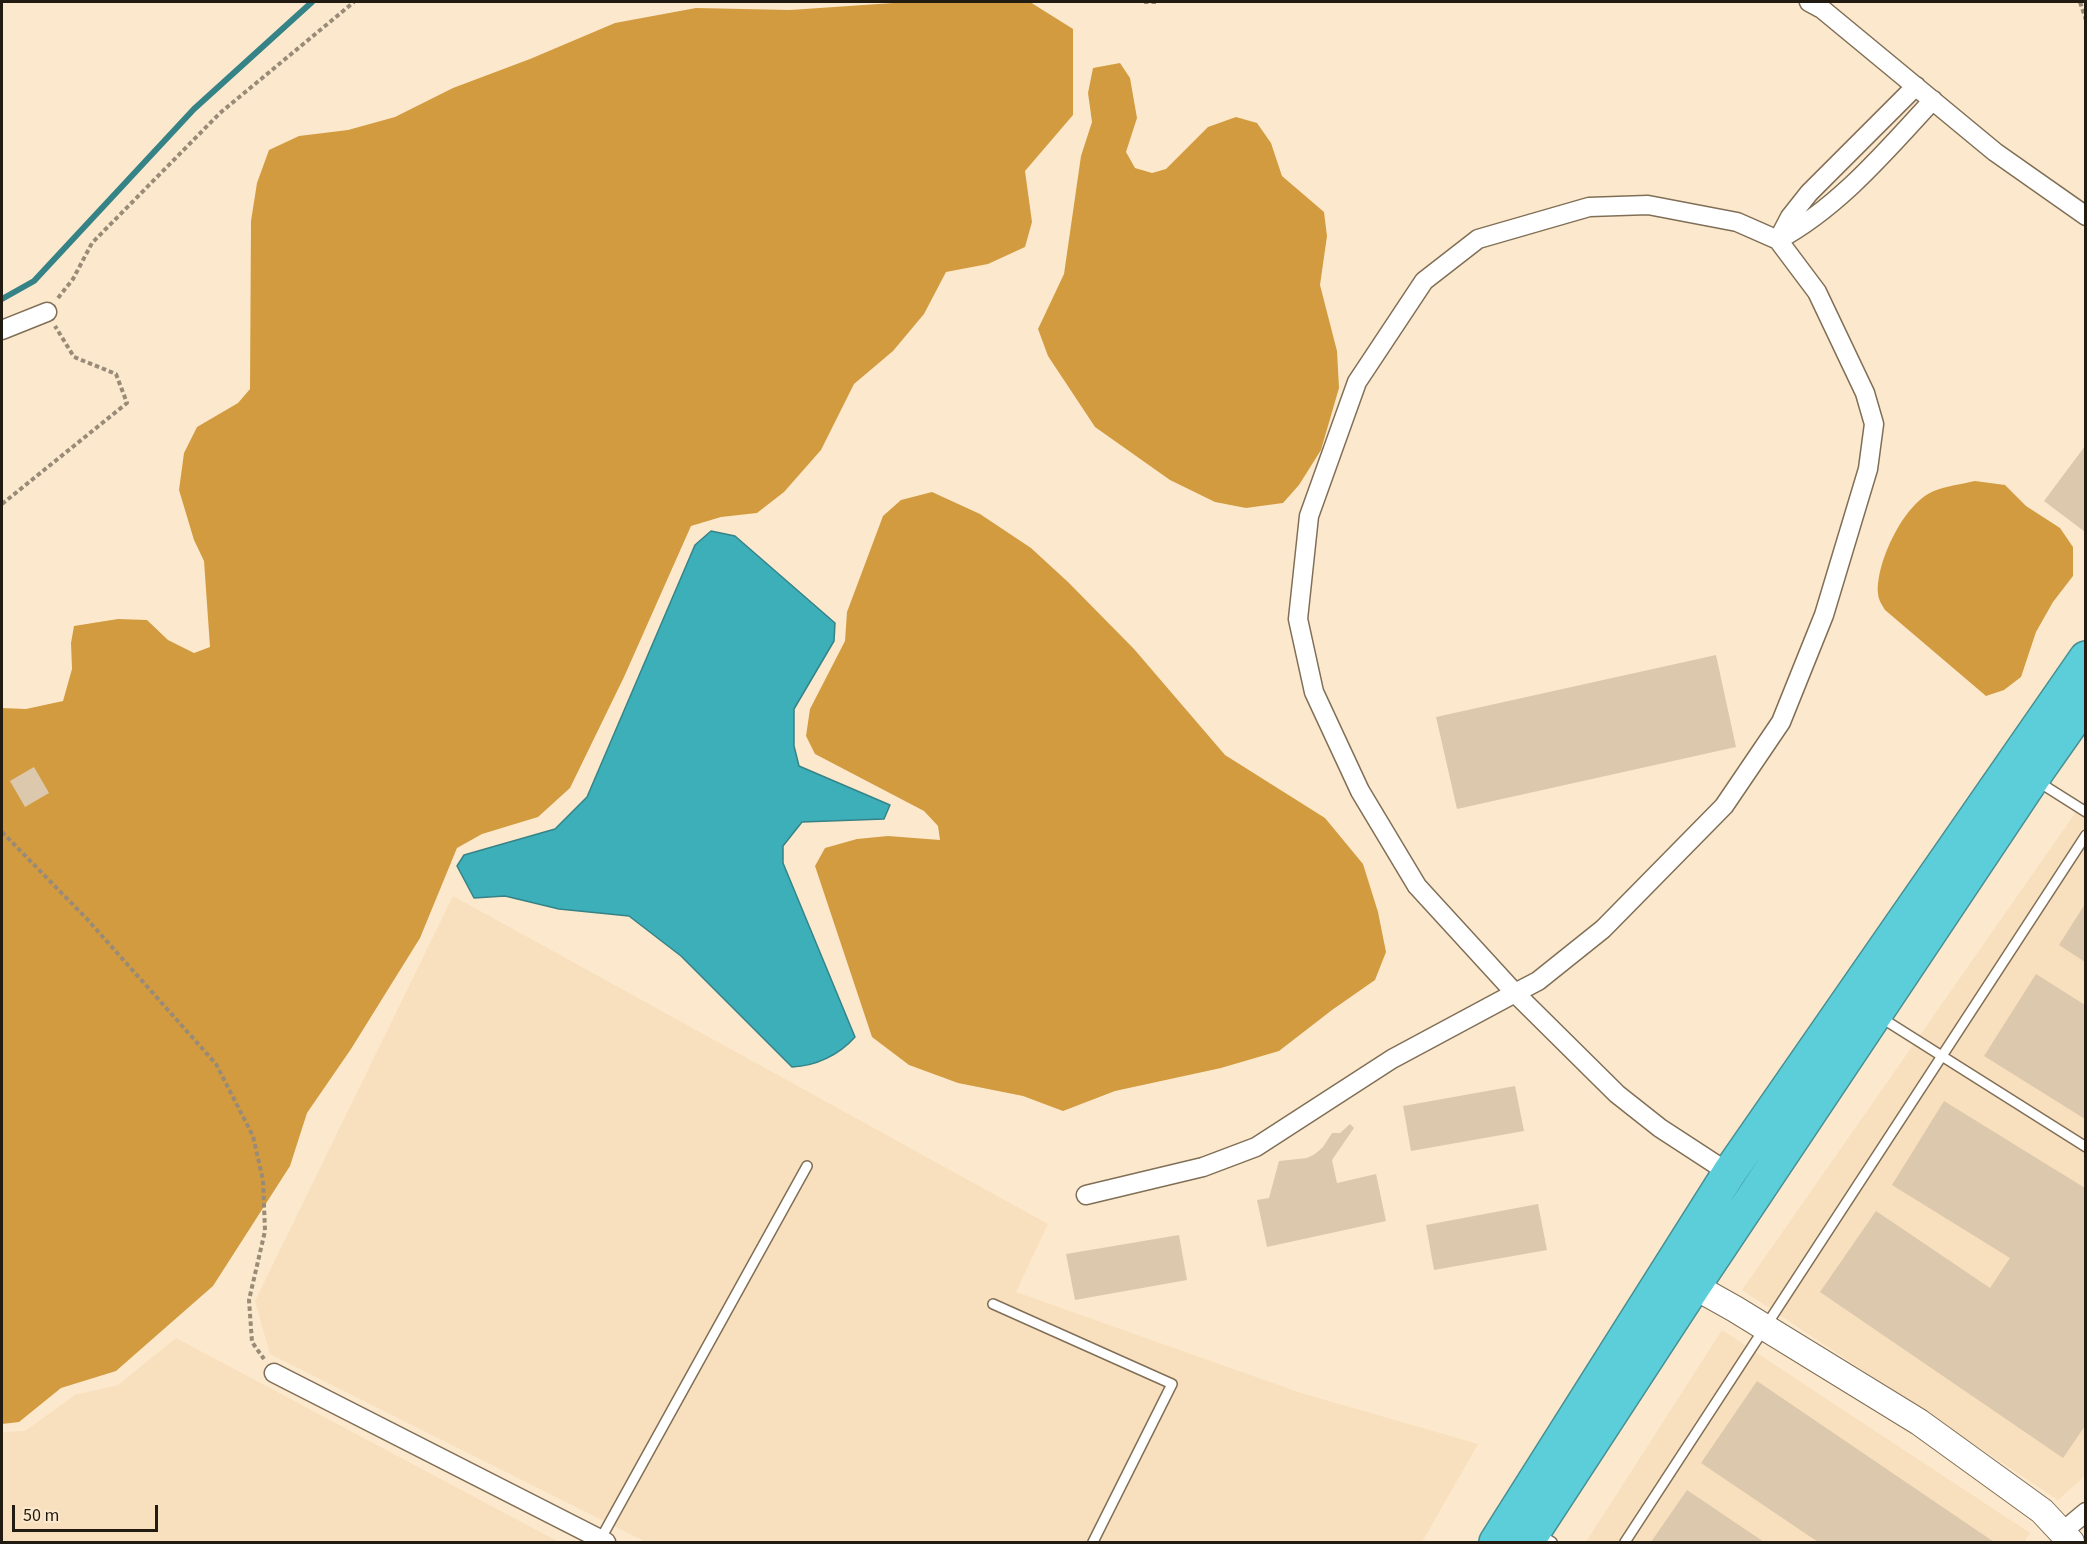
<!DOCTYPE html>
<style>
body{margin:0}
#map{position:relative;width:2087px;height:1544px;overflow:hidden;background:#fce9cd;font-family:"Source Sans 3",sans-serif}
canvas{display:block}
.frame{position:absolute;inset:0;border:3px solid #221b11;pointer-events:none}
.scale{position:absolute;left:12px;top:1505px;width:146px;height:27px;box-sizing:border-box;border:3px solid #221b11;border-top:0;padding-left:8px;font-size:18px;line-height:21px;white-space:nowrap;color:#221b11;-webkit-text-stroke:4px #fce9cd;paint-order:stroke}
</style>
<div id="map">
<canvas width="2087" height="1544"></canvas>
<div class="frame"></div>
<div class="scale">50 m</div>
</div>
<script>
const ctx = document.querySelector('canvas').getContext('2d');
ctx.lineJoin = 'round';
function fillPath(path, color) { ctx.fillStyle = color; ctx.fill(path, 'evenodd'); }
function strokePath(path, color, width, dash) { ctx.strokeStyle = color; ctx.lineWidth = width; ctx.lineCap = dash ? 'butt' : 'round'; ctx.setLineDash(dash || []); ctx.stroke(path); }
fillPath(new Path2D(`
 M2085 799V1476L2058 1500 1742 1290Z
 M453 896 1048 1224 1016 1292 1301 1393 1478 1444 1422 1542H646L270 1354 255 1301Z
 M1722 1330 2030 1533 2024 1542H1586Z
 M176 1338 559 1542H2V1432L25 1431 75 1395 118 1385Z`), '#f8dfbd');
fillPath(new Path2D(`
 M908 2H1030L1073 29V115L1025 171 1032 222 1025 247 988 264 946 272 924 314 893 351 854 384 821 450 784 492 757 513 721 517 691 526 624 677 570 788 538 817 482 834 457 848 420 938 351 1049 307 1113 290 1166 213 1286 116 1371 61 1388 19 1422 2 1424V708L26 709 63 701 72 669 71 643 74 626 118 619 147 620 168 640 194 653 210 647 204 561 194 540 179 490 184 453 197 427 238 403 250 389 251 221 257 183 269 150 299 136 348 130 395 117 453 88 530 59 615 23 696 8 790 10Z
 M1120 63 1130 78 1137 118 1126 152 1135 168 1152 173 1166 169 1208 127 1236 117 1257 123 1271 143 1282 176 1324 212 1327 236 1320 285 1337 351 1339 388 1321 450 1299 485 1283 503 1246 508 1215 502 1170 480 1095 427 1048 356 1038 329 1064 274 1081 156 1092 122 1088 93 1093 68Z
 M1975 481 2005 485 2026 506 2060 528 2073 547V576L2053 602 2036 632 2021 677 2004 690 1986 696 1885 610C1882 605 1878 599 1878 593 1876 562 1904 503 1934 491 1946 486 1962 484 1975 481Z
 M932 492 980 514 1031 548 1068 582 1134 649 1225 755 1325 818 1363 864 1378 912 1386 952 1375 980 1332 1010 1279 1051 1221 1068 1115 1091 1063 1111 1023 1096 958 1083 909 1065 872 1037 815 866 825 848 857 839 888 836 940 840 938 826 924 811 815 754 806 736 810 709 845 641 847 612 883 516 901 500Z`), '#d39b3f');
const water = new Path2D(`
 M711 531 735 536 835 623 834 641 794 709V746L799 766 890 805 884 819 802 822 783 846V863L855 1037C839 1055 816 1066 792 1067L681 956 629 916 559 909 505 896 474 898 457 866 464 855 555 829 587 797 695 545Z`);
fillPath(water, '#3dafb9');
strokePath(water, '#358387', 1.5);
strokePath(new Path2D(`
 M2 299 34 281 194 109 312 2`), '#358387', 6);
fillPath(new Path2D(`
 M2085 446V532L2044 501Z
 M1716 655 1736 747 1457 809 1436 717Z
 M34 767 49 793 25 807 10 781Z
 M2085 904V962L2059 945Z
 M2036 974 2085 1005V1119L1984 1056Z
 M1515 1086 1524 1131 1411 1151 1403 1106Z
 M1944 1101 2085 1188V1426L2063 1458 1820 1292 1876 1211 1990 1288 2010 1258 1892 1185Z
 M1350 1124 1354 1128 1332 1160 1337 1183 1376 1174 1386 1221 1267 1247 1257 1200 1269 1198 1279 1161 1307 1158 1315 1154 1323 1147 1332 1133H1340Z
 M1538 1204 1547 1250 1434 1270 1426 1225Z
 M1179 1235 1187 1280 1075 1300 1066 1254Z
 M1757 1381 1994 1542H1818L1701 1463Z
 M1687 1490 1764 1542H1651Z`), '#dcc9ad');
const lane = new Path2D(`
 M2037 781 2086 812
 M1880 1017 2086 1147
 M993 1304 1172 1384 1093 1542
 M1539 1534 1552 1542
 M600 1540 807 1166
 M1625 1542 2086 835`);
const street = new Path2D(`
 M1809 2 1822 9 1995 152 2086 216
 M1778 240C1839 207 1886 151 1933 100
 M1778 240 1790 217 1809 193 1916 86
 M2 330 47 312
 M1086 1195 1203 1167 1256 1147 1392 1059 1515 993 1538 981 1603 929 1724 806 1781 722 1824 615 1868 469 1874 424 1865 393 1817 292 1778 240 1737 222 1648 205 1589 207 1478 239 1424 281 1357 382 1309 516 1298 619 1314 692 1360 791 1417 886 1515 993 1617 1094 1660 1128 1729 1173
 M274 1373 606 1542
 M2062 1532 2086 1512`);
const secondary = new Path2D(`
 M1694 1286 1735 1309 1919 1422 2042 1511 2071 1542`);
const highway = new Path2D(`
 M1496 1542 1729 1173 2086 658
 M1527 1542 1694 1286 2039 769 2086 702`);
strokePath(lane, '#806f56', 12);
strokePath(street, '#806f56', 21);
strokePath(secondary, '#806f56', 28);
strokePath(highway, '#478f93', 36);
strokePath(new Path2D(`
 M1144 2H1157
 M2080 2 2086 20
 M58 298 73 279 92 243 220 113 354 2
 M2 504 127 403 116 374 74 357 55 326
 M2 832 87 919 216 1064 253 1136 263 1180 265 1231 249 1300 252 1342 264 1359`), '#998b77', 4, [4.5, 3]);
strokePath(lane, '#fff', 9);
strokePath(street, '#fff', 18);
strokePath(secondary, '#fff', 26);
strokePath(highway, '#5bced9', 33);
</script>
